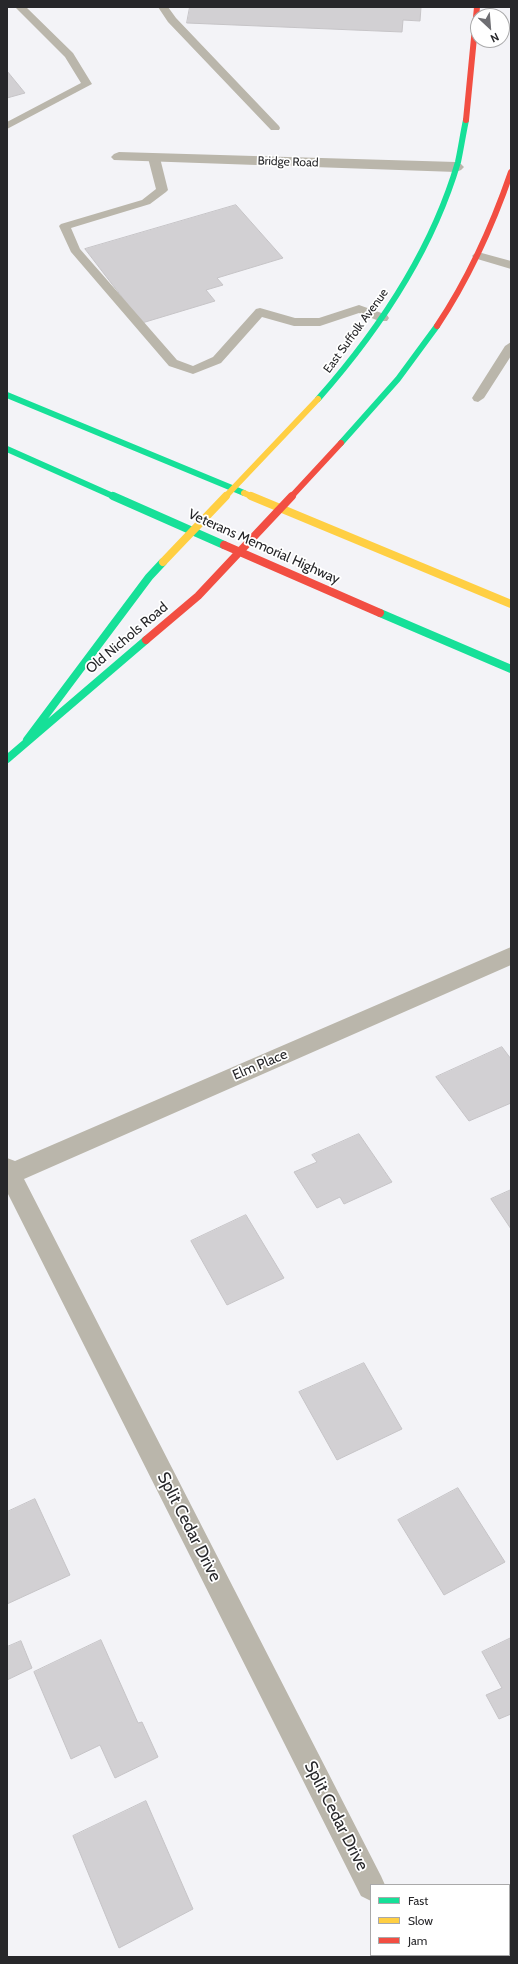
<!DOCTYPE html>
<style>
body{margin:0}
#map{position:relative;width:518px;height:1964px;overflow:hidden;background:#f3f3f7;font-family:Cabin,sans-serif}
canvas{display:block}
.frame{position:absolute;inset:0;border:8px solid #27272a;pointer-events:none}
.legend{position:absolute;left:370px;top:1884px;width:140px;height:72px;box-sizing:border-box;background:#fff;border:1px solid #a9a9aa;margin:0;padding:5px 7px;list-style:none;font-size:12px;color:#27272a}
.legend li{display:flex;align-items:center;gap:8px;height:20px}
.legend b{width:20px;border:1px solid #a9a9aa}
.north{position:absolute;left:470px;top:8px;width:40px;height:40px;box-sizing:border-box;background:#fff;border:1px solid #a9a9aa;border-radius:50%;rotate:154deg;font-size:11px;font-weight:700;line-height:16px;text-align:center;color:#27272a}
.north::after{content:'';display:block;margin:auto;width:14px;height:18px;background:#6e6e72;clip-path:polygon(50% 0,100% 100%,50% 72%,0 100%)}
</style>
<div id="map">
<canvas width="518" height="1964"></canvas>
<div class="frame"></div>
<ul class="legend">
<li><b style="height:5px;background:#16e098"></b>Fast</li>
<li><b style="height:5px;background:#ffcf43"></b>Slow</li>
<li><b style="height:5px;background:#f24e42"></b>Jam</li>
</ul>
<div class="north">N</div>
</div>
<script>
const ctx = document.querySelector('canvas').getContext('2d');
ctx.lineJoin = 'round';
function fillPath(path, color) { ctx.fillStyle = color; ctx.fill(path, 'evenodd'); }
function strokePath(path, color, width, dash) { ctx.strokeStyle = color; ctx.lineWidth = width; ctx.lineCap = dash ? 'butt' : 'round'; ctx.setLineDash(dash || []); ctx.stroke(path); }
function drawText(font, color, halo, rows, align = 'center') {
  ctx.font = font + ' Cabin,sans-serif'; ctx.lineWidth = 3.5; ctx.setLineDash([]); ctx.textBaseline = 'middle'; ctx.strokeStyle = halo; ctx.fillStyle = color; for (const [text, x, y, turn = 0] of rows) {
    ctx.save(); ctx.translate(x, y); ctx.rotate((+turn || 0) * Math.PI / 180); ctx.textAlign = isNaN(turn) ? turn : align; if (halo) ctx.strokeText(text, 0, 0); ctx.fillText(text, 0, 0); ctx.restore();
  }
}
const building = new Path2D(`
 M190 7H421L420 21 403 20 402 32 187 23Z
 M7 71 25 93 7 98Z
 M236 205 283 258 217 278 223 285 206 290 215 301 142 323 85 249Z
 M502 1047 511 1059V1103L469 1121 436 1077Z
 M359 1134 392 1182 344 1204 340 1197 317 1208 294 1172 317 1162 312 1155Z
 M511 1190V1229L491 1199Z
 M246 1215 284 1278 227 1305 191 1241Z
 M364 1363 402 1429 337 1460 299 1392Z
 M458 1488 505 1562 444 1595 398 1520Z
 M35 1499 70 1575 7 1604V1512Z
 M511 1638V1714L499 1719 486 1695 502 1688 482 1652Z
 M101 1640 138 1723 142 1722 158 1757 115 1778 100 1745 71 1759 34 1672Z
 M21 1641 32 1668 7 1680V1647Z
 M146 1801 193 1909 119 1948 73 1836Z`);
fillPath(building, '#d2d0d3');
strokePath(building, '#c6c4c7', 1);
fillPath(new Path2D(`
 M15 7H26L73 53 92 84 7 129V122L81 83 65 57Z
 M158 7H168L176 18 279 126 280 128 279 130H271L168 22Z
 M154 155 160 158 168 190 166 192 150 204 71 228 80 249 177 360 193 366 213 357 256 309 260 308 295 318H319L359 305 387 315 389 318 387 321H379L359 313 320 326H294L262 317 221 363 193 374 169 366 71 252 59 226 61 224 142 200 156 189 148 158Z
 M478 252 511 261V269L474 258 472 256 474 254Z
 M511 342V356L484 398 478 402 474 401 472 398 505 346Z`), '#bab6ab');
fillPath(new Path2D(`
 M119 152 456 162 461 164 464 167 461 170 456 172 114 160 111 157 114 154Z
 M511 947V965L24 1179 381 1876 385 1885H371V1901L361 1896 7 1192V1158L15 1161Z
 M391 1955H421L422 1957H392Z`), '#bab6ab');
strokePath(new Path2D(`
 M7 395 244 493
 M318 399C379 330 432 251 458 162 461 148 463 134 466 120
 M341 443 398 379 437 326
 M7 449 115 497`), '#16e098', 6);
strokePath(new Path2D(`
 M113 496 224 545
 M380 613 511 669
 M27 740 149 577 163 562
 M7 759 146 640`), '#16e098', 8);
strokePath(new Path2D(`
 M244 493 253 497
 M225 497 318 399`), '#ffcf43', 6);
strokePath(new Path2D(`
 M251 496 511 604
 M163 562 226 496`), '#ffcf43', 8);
strokePath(new Path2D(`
 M466 120 477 7
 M437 326C469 278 492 227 511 172
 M291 497 341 443`), '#f24e42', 6);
strokePath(new Path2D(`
 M224 545 380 613
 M146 640 198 596 292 496`), '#f24e42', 8);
drawText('12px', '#27272a', '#fff', [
 ["Bridge Road",288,162,2],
 ["East Suffolk Avenue",356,331,-54]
]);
drawText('14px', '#27272a', '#fff', [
 ["Veterans Memorial Highway",264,547,24],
 ["Old Nichols Road",127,638,-40],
 ["Elm Place",260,1065,-23]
]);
drawText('17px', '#27272a', '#fff', [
 ["Split Cedar Drive",189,1527,63],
 ["Split Cedar Drive",336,1816,63]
]);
</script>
